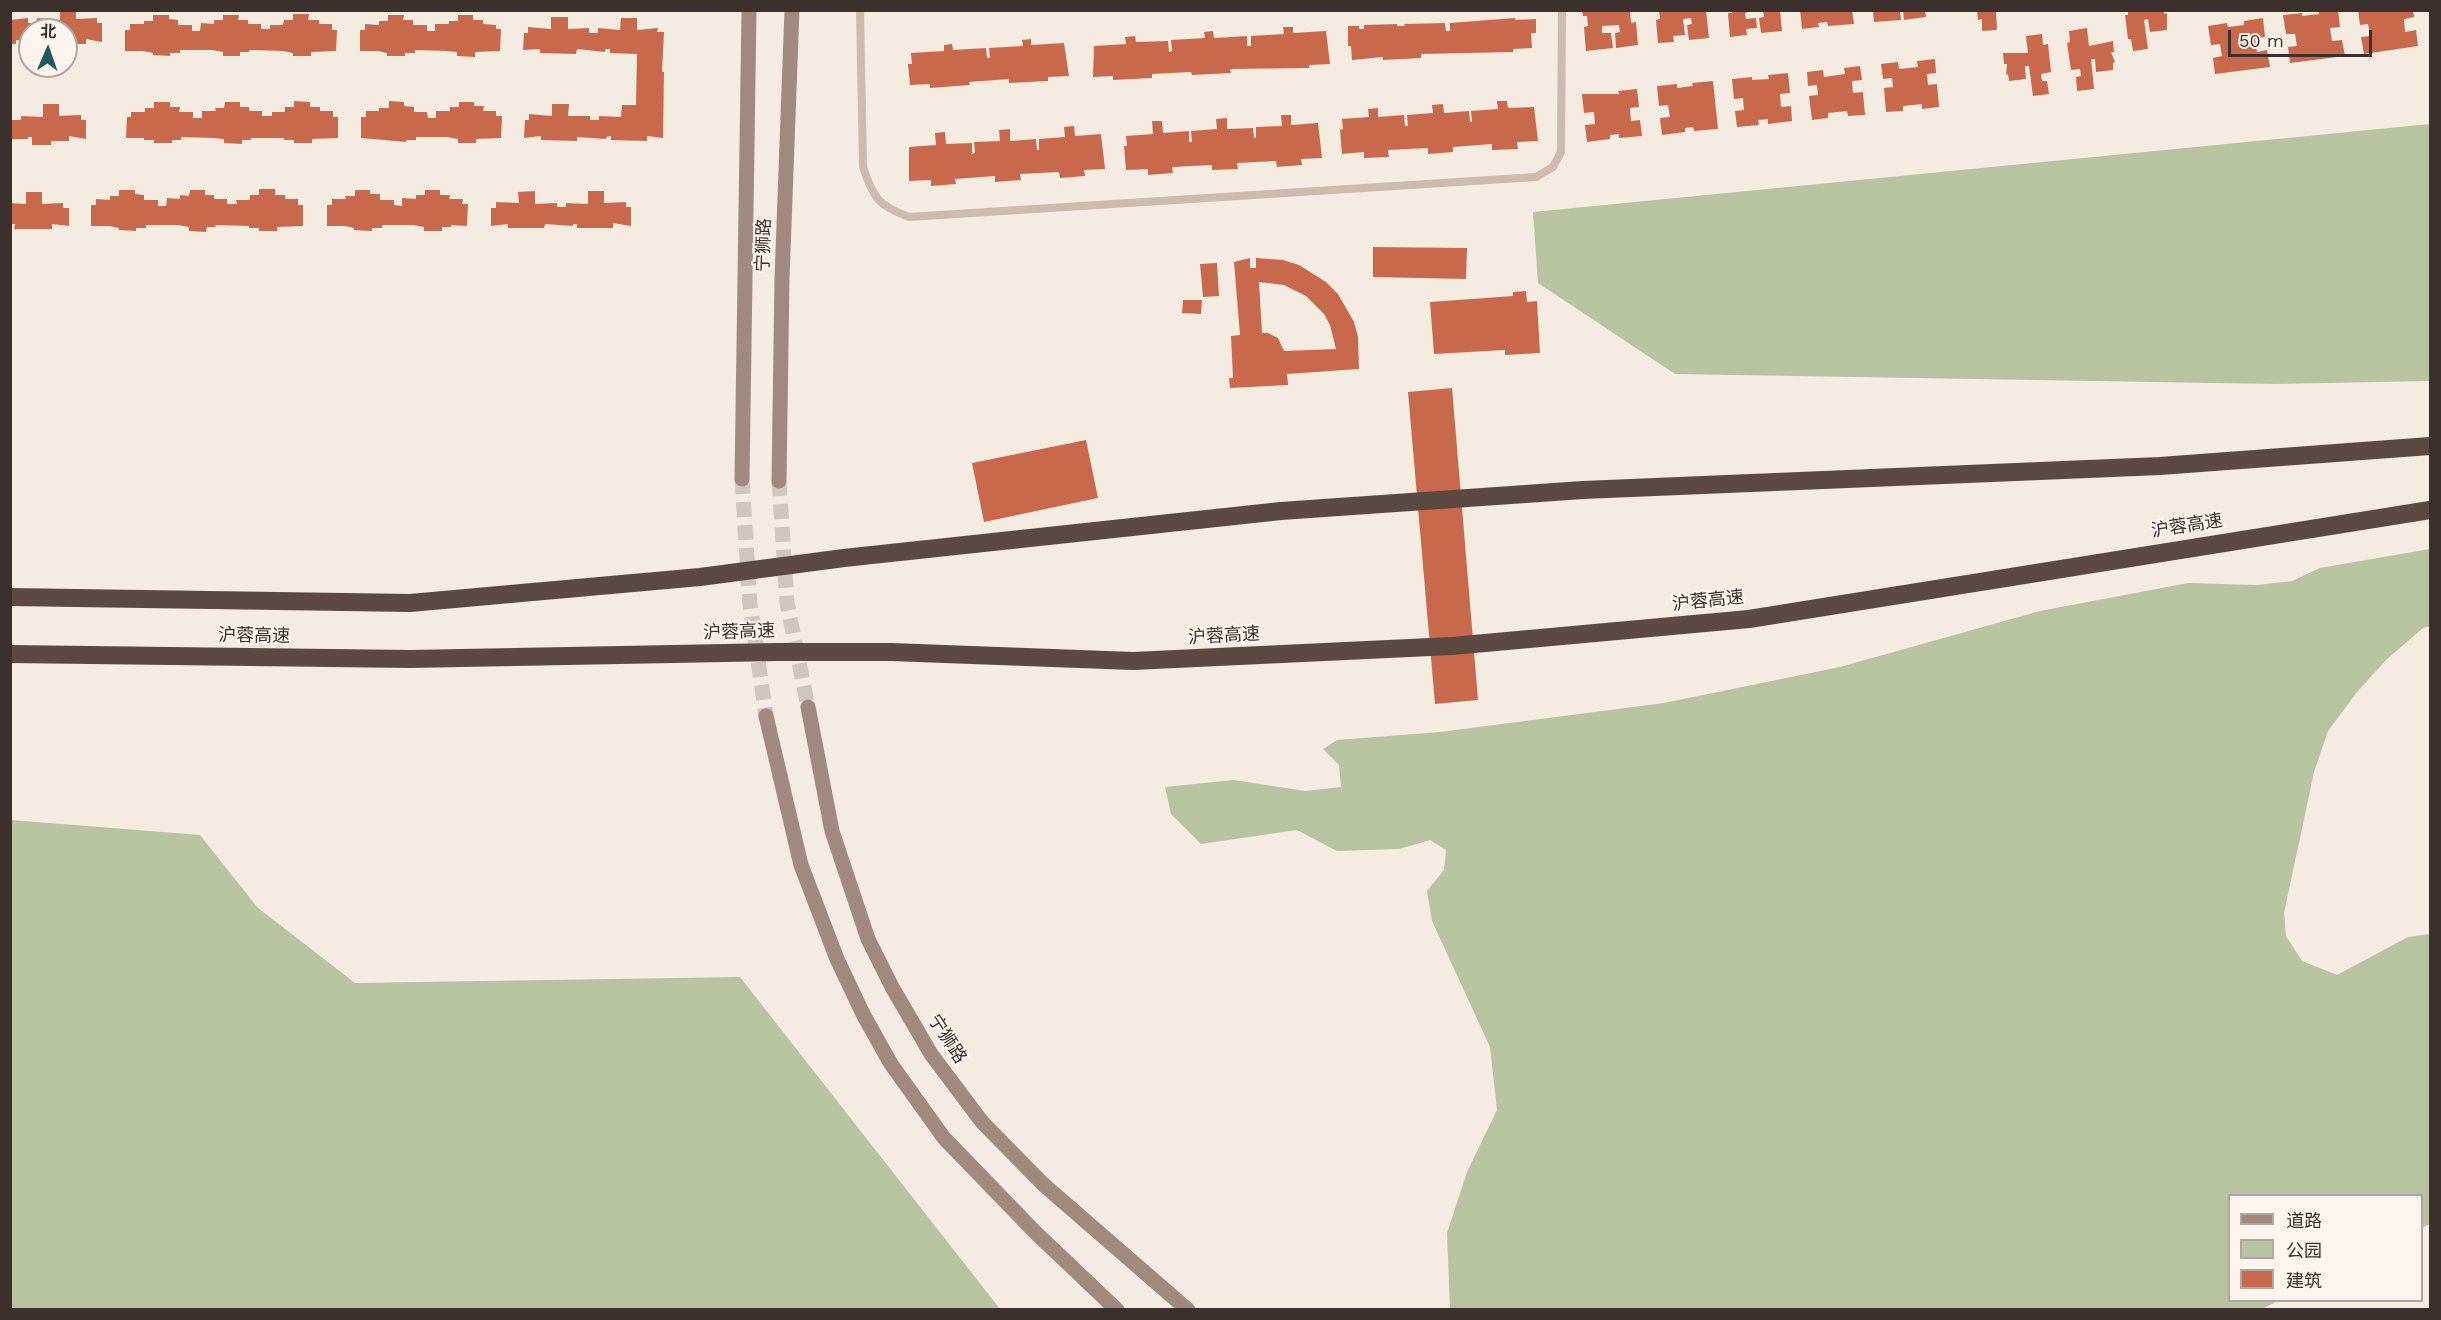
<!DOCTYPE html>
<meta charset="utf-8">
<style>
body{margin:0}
#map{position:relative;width:2441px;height:1320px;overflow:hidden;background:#f4ebe1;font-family:"Work Sans","Noto Sans SC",sans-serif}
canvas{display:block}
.frame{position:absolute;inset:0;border:12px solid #3b302b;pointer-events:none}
.legend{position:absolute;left:2228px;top:1194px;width:195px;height:108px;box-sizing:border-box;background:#fbf5ee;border:2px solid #aea6a0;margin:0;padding:8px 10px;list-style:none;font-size:18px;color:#3b302b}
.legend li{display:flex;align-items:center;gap:12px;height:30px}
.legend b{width:30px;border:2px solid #aea6a0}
.north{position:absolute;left:18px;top:18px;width:60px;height:60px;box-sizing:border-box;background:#fbf5ee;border:2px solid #aea6a0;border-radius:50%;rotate:2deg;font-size:16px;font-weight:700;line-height:24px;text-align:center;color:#3b302b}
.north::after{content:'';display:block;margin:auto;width:21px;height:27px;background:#1f5a5e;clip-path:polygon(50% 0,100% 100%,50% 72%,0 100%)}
.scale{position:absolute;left:2228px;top:30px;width:144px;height:27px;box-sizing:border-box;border:3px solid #3b302b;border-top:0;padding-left:8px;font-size:18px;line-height:21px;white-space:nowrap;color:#3b302b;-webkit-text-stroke:4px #fbf5ee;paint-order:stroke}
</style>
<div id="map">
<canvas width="2441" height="1320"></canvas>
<div class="frame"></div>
<ul class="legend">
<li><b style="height:8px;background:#a18a7d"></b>道路</li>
<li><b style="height:16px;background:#b8c4a0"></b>公园</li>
<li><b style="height:16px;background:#c8694b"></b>建筑</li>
</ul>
<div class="north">北</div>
<div class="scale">50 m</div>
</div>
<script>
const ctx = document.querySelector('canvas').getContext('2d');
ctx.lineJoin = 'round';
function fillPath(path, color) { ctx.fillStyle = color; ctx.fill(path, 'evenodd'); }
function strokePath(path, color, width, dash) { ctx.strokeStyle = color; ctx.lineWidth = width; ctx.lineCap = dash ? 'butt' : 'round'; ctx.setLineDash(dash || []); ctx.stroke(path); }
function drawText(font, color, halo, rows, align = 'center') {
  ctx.font = font + ' "Work Sans","Noto Sans SC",sans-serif'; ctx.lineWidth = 4.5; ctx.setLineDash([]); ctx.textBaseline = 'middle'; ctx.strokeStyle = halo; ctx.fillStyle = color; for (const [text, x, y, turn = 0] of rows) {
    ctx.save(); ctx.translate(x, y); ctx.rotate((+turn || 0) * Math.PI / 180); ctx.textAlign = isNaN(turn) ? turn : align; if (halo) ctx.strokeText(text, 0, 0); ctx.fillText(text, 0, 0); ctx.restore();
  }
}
fillPath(new Path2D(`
 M2430 124V381L2274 384 1675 374 1538 283 1533 212Z
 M2430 549V626L2423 628 2387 659 2357 692 2328 731 2314 772 2284 913 2286 936 2302 961 2337 975 2408 937 2430 934V1224L2422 1228V1196H2230V1300L2278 1301 2262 1309H1450L1447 1233 1467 1172 1497 1110 1490 1047 1432 921 1427 891 1444 870 1446 850 1430 840 1399 849 1337 851 1297 830 1201 844 1171 814 1165 787 1234 780 1305 791 1341 787 1339 765 1323 749 1337 740 1440 732 1664 703 1840 667 2040 611 2188 583 2257 585 2292 581 2320 568Z
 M11 820 200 835 258 908 355 983 740 977 1000 1309H11Z`), '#b8c4a0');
fillPath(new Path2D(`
 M60 10H76V19L97 18V23H102V42L86 39V44H66V30H30V42L16 40V44H10V20L28 18V23H37V18L60 20Z
 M1582 10H1630L1631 23 1636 22 1638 45 1616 48 1615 33 1620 32 1619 25 1602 26V33H1611L1613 48 1586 51 1584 27 1588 26 1587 16H1583Z
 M1659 10H1706L1709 38 1689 40 1687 25 1692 24 1691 18 1683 19 1685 35 1673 36 1674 42 1658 43 1656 20 1660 19Z
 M1732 10H1755L1745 13 1746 19 1756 18 1757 28 1746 29 1747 35 1730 37 1728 13H1732Z
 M1763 10H1780L1782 31 1761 33 1759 18 1764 17Z
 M1800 10H1852L1854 24 1828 26 1827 22 1818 23 1819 27 1802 29Z
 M1873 10H1900L1901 20 1874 22Z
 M1903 10H1925L1926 17 1904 20Z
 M1977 10H1996L1997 30 1982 31V19L1978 20Z
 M2128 10H2164V14L2167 13V30L2150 32 2148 19 2144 20 2148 49 2133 51 2131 39H2128L2125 15H2128Z
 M2318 10H2338L2340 27 2330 28 2332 41 2342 40 2345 56 2290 63 2288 47 2297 46 2295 34H2286L2283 15 2302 13V16L2319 14Z
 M2358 10H2413L2414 17 2404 19 2405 32 2416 30 2418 46 2364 54 2361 37 2370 36 2368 24 2360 25Z
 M293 14H309L308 20H319V24H332V30H337L336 51 311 52V56H293V53L283 51 249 50V52H240V56H223V52L212 50H180V53H170V56L153 55V53L143 51H125V30H130V24H144V21H153V15H169V19L178 20V25H192V31H200L201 23 214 24V20H223V15H239L238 20H248V24H261V29H270V25H283L284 20H293Z
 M388 15H404L403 20H413V25H427V31H435V24H449V21H458V15H473V20H483V24L496 25V29H501L500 51 475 52V57L457 56V52L446 51 415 50V53H405V56H387V53L378 51H360V30H365V24L379 25V21H388Z
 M551 17H568V29L589 28V33H598V28L620 30 621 18H637V30L658 28 657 32H664L662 72H664L663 138 647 136V141L611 140V136L606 137V139L577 137V141L541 140V136L524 138 525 120H529V114L552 116V104H569L568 116H590V120H599V116L621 117 622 105H636L637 54 610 53V49H605V52L577 49 576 54 540 53V49L523 50 524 33H528V27L551 29Z
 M1515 18V20L1536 19V33H1531L1532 48 1513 49V52L1421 54V58L1383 60V57L1352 60 1351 46H1348V26H1359V29H1364V25L1397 24V26H1405L1404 24 1445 23 1446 31H1450V23Z
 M2263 18 2265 37 2255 39 2257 52 2267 50 2270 67 2215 74 2213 58 2222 56 2220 44 2211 45 2208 26 2227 23 2228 27 2244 25V21Z
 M1283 27H1293V33L1326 31 1330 64 1309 65V68L1230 69 1231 73 1192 75 1191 72 1152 74V78L1113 80V76L1093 77 1094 46 1126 44 1125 37 1135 36 1136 42 1168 41 1169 52 1172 51 1171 40 1205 38 1204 32 1213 31 1214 38 1247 36V46H1251V36L1284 34Z
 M2087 28 2089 46 2113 41 2114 52H2111L2115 62 2113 63V70L2096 72 2095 59H2091L2094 89 2077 91 2076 77 2081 76 2080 69 2071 70 2067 43 2070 42 2069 31Z
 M2042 34 2043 45 2048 44 2051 72 2041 74 2042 81H2047L2049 94 2033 96 2029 66H2025L2026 79 2009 81 2008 74 2006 75 2007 64H2004L2003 53H2028L2026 36Z
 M1031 39V45L1064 43 1069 76 1048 77V81L1009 83V79L969 82 970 85 930 88V84L910 85 908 64H912L911 53 944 51V45L952 44 953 50 986 48 987 58H990L989 48 1023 46 1022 40Z
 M1935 59 1936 73 1927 74 1928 85 1937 84 1939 107 1922 109V104L1903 106V111L1886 112 1884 88 1893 87 1892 78 1883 79 1881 64 1898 62 1899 69 1918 67 1917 61Z
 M1860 66 1862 80 1852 81 1853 93 1863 92 1865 115 1848 116 1847 111 1828 113V118L1812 120 1809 96 1818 95 1817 85 1808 86 1807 72 1823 70 1824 77 1845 74 1844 68Z
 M1788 73 1790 93 1780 94 1781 107 1791 106 1792 121 1768 124V119L1758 120 1759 125 1737 127 1735 111 1744 110 1743 98 1734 99 1732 79 1752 77V80L1769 79 1768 75Z
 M1713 81 1718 129 1694 131 1693 127 1685 128V132L1662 135 1660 118 1670 117 1668 105 1659 106 1657 86 1677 84V88L1693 86 1692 83Z
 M1637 89 1639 107 1630 108 1631 121 1640 120 1642 136 1619 138V134L1610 135V139L1587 142 1585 125 1595 124 1594 112 1584 113 1582 94H1619L1618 91Z
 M294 101 310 102V107H320V111H333V117H338V138L312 139V143H294V140H284V138H251V140H242V144L224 143V139L213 138 181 137V140H172V143H154V140H144V138H126L127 117H131V112H145V108H154V102H170V107H180L179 112H193V118H202V111H216L215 108H224L225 102H240V107H249V111H262V116H272V112H285V107H294Z
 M389 101 404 102V106L414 107V112H427L428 118H436V111H450V107H459V102H474V106H484L483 111H496V116H502L501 138 476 139V143H458V139L447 137H416V140H406V142L361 138V117H366V111H379V108H389Z
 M1497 101H1507L1508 108 1534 107 1538 141 1517 142 1518 149 1492 150V144L1453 147V152L1428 154V148L1388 150 1389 157 1364 158V152L1342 154 1340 130 1343 129 1342 119 1369 117 1368 109 1378 108V117L1404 115 1405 126H1408L1407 115 1433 113 1432 105 1443 104 1444 113 1469 111 1470 122H1472L1471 111 1498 109Z
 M43 104H59V116L81 115V120H86V139L69 136V141H51V145H32V137H28V139H10V120H21V116L43 117Z
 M1281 115H1291V125L1318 123 1322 158 1301 159 1302 165 1277 167 1276 161 1237 163 1238 169 1212 170V165L1172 167 1173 173 1148 175V169L1126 170 1124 146H1127L1126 136 1153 134 1152 121H1162L1163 133 1189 131V142H1192L1191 131 1217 129 1216 119 1227 118V129L1253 128 1254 138H1256V127L1282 126Z
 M1074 126 1075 136 1101 134 1105 169 1084 170 1085 176 1060 178 1059 172 1020 174 1021 180 995 182V176L955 179 956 184 931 186V180L909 181V147L936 145 935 133 945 132 946 144 972 143V154L975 153 974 142 1000 141 999 130 1010 129V141L1036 139 1037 150H1039V139L1065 137 1064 127Z
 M259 189H275V195H285V199H298V205H303V226L277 227V231H259V228H249V226L215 225 216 227H207L206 232 189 231V227L178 225H146V228H136V231L119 230V228L109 226H91V205H96V199L110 200V196H119V190H135V194L144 195V200H158V206H166L167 198 180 199V195L189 196 190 190H205V195H214V199H227V204H237L236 200H250V195H259Z
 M355 190H370V194H380V200H394V205L402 206V198L416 199V195H425V190H440V195H450L449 199H463L462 204H468L467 226 451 225V227H442V231H424V227L413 225H382V228H372V231L354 230V228L345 226H327V205H332V199H346L345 196H355Z
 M535 191V204L557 203V207H566V203L588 204V191H604V203L626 202V207H631V226L613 223V228H577V224H573V226L545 224 544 228H508V224L491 226V208H496V202L519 203 518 192Z
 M26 192H42V204L63 203V208H69V226L52 224V229H14L15 224H10V203L26 204Z
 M1373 247 1467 248 1466 279 1373 277Z
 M1250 258V268H1256V258L1283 260 1299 265 1326 282 1338 294 1354 322 1358 337 1359 369 1287 374 1288 385 1230 388 1229 378H1233L1231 336 1240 335 1234 262ZM1259 282 1284 285 1306 296 1324 314 1330 325 1336 349 1284 351 1278 338 1268 333H1262Z
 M1217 263 1219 296 1203 297 1200 264Z
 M1526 291 1527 302 1537 301 1540 353 1505 355V350L1434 354 1430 302 1513 296V292Z
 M1183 300H1202L1201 314 1182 313Z
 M1452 388 1478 700 1435 704 1408 392Z
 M1086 440 1098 498 984 522 972 463Z`), '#c8694b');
strokePath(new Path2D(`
 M742 479 750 605 766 716
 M779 481 787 603 808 707`), '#cfc6bd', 15, [15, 8]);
strokePath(new Path2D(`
 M860 10 863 167C874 198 877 205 909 217L1536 177 1553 167 1561 152 1562 10`), '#cdbbac', 8);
strokePath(new Path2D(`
 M742 479 749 10
 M779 481 782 278 792 10
 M808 707 832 831 868 939 892 987 931 1054 982 1122 1044 1185 1188 1310
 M766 716 801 865 837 959 863 1014 891 1064 944 1138 1035 1232 1117 1310`), '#a18a7d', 15);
strokePath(new Path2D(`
 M10 597 410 603 700 577 844 558 1281 511 1583 490 2160 466 2430 446
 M10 654 410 659 777 652H891L1133 661 1452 646 1749 619 2430 510`), '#5c4a42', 18);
drawText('18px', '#3b302b', '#fbf5ee', [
 ["宁狮路",764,245,-88],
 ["沪蓉高速",2187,526,-9],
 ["沪蓉高速",1708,601,-6],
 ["沪蓉高速",739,632,-2],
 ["沪蓉高速",254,636,1],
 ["沪蓉高速",1224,636,-3],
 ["宁狮路",947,1039,57]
]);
</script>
